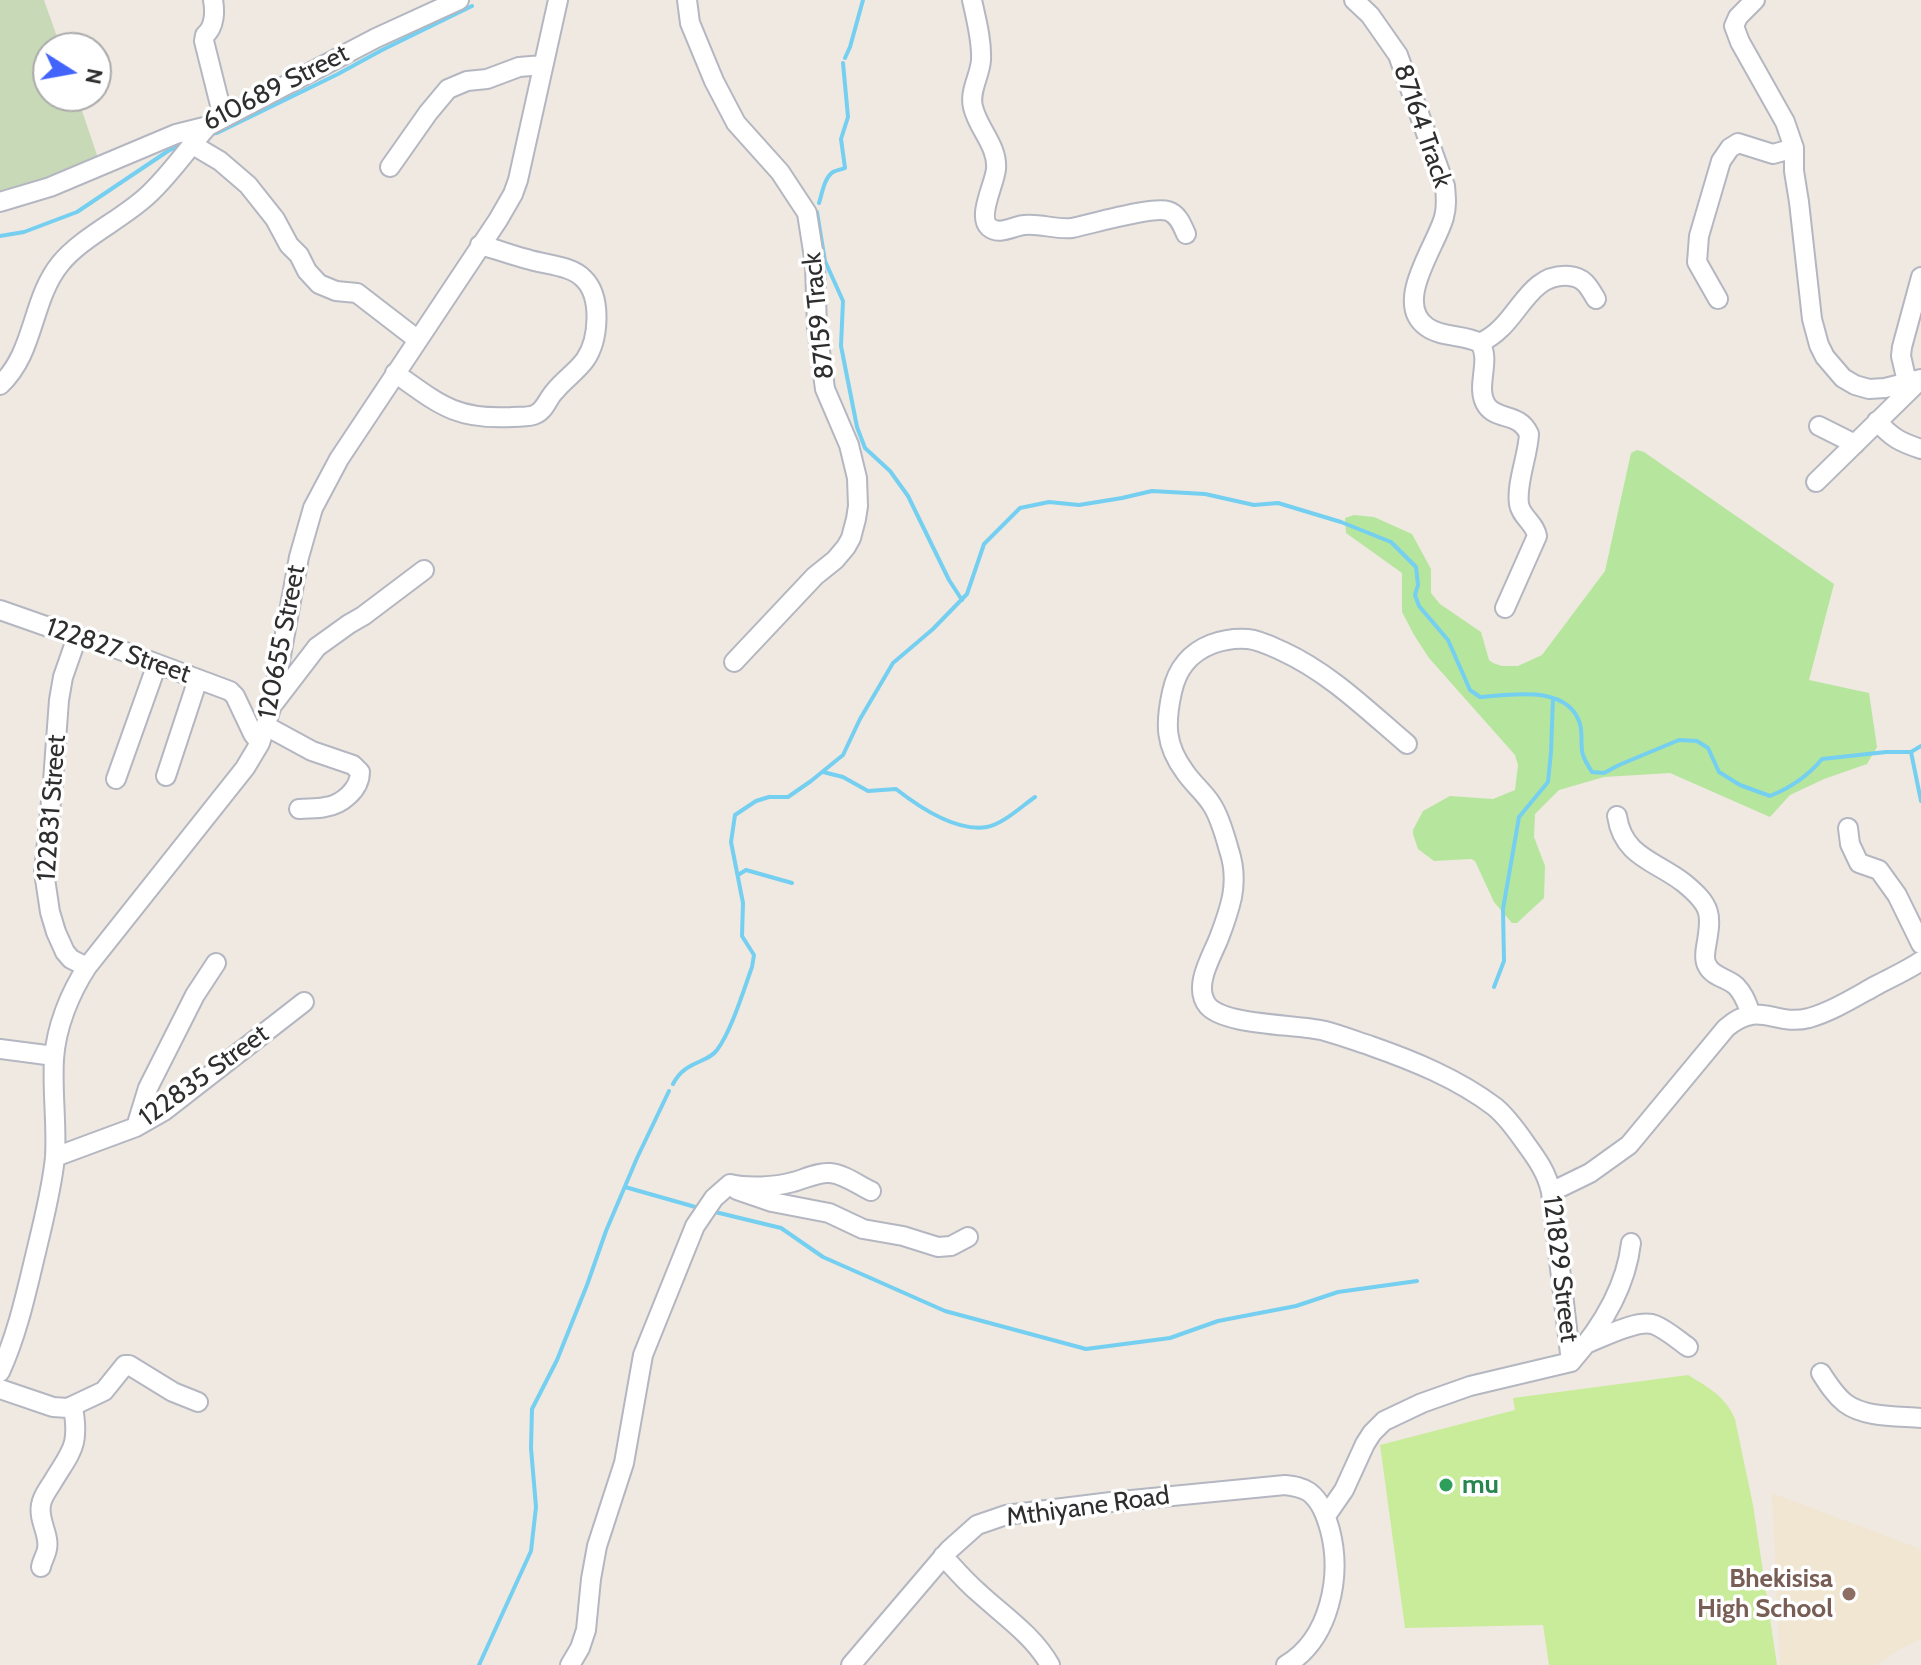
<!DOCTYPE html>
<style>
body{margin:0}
#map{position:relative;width:1921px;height:1665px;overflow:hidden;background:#efe9e1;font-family:Cabin,sans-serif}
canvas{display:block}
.north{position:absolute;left:32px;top:32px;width:80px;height:80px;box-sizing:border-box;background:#fff;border:2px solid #ababab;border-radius:50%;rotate:101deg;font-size:22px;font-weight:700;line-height:32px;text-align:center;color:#2e2e2e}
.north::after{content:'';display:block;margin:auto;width:28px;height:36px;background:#4264fb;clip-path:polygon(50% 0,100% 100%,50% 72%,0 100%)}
</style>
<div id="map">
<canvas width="1921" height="1665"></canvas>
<div class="north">N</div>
</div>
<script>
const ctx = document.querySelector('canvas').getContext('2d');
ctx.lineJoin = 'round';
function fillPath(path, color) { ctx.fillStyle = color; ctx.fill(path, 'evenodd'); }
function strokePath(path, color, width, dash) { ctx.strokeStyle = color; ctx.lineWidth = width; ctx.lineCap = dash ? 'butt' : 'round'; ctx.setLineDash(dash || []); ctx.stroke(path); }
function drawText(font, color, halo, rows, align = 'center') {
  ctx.font = font + ' Cabin,sans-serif'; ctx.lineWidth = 7; ctx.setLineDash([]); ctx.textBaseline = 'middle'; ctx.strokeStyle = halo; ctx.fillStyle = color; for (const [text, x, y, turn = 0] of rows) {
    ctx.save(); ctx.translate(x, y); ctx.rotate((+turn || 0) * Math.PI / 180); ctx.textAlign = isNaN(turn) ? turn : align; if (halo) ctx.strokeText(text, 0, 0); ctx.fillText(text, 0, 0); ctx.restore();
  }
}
fillPath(new Path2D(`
 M1772 1493 1921 1549V1639L1904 1647 1876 1665H1780Z`), '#f0e6d1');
fillPath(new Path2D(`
 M1637 450 1644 452 1834 584 1809 680 1869 693 1877 747 1867 764 1824 779 1790 795 1770 817 1670 773 1604 777 1559 790 1535 814 1534 837 1545 866 1544 898 1517 923H1512L1494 902 1475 861 1471 859 1434 861 1418 849 1413 834V830L1423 811 1450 796 1493 799 1515 790 1518 765 1515 755 1429 658 1414 635 1402 612V573L1346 533 1345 518 1354 515 1374 517 1412 534 1431 569V593L1440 604 1481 632 1489 660 1493 663 1502 666H1518L1542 655 1605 571 1631 453Z`), '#b6e59e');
fillPath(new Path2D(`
 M0 0H44L61 48H48V96H77L98 158 57 177 0 195Z`), '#c8d9b8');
fillPath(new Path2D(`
 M1688 1375C1708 1387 1726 1397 1735 1419L1753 1505 1777 1665H1549L1543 1625 1405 1628 1380 1445 1515 1410 1513 1398Z`), '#c9ec9a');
strokePath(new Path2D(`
 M845 58 850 47 863 0
 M209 134 217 133 338 74 382 50 472 6
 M819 203C822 194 824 178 833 172 836 170 841 170 845 168L841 139 848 117 843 63
 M817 212 825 261 843 301 841 346 857 427 865 448 890 471 908 496 949 580 962 600
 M0 236 24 232 77 212 168 151 182 144
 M1911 752 1921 801
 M823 772 843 777 868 791 896 789C919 807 957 832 987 827 1003 824 1022 806 1035 797
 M738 875 746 870 792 883
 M1494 987 1504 961 1503 909 1519 817 1548 782 1551 752 1553 698
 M673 1084C685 1060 707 1064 717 1050 731 1032 744 989 752 967L754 955 742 936 743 903 731 842 735 815 756 801 769 797H788L811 781 843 755 860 719 893 663 933 629 967 594 984 544 1020 508 1049 502 1079 505 1122 498 1152 491 1205 494 1254 505 1278 503 1341 522 1391 542 1416 567 1418 585 1415 595 1419 606 1448 640 1470 690 1480 697C1511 695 1568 684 1580 724 1583 734 1580 746 1583 755 1585 761 1589 767 1592 772L1604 773 1619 765 1679 740 1697 741 1708 748 1719 772 1740 785 1770 796C1790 788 1808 776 1822 759L1886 752H1911L1921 746
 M625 1187 699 1208
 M711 1211 781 1228 823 1257 945 1311 1086 1349 1170 1338 1218 1321 1296 1306 1338 1292 1417 1281
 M479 1665 531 1551 536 1507 531 1448 532 1409 557 1360 587 1285 606 1231 637 1158 669 1091`), '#75cff0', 4);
const minor = new Path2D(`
 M213 0C215 11 215 27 205 35L204 41 223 117
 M687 0 690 23 714 81 736 123 780 172 807 213 815 264 817 328 825 389 849 445 857 478 858 506 856 519 851 538 846 547 835 560 815 576 734 662
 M972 0C976 19 982 40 981 60 980 76 969 91 973 107 978 129 998 146 996 169 995 183 977 216 989 227 999 236 1013 226 1024 225 1040 223 1056 230 1072 228 1092 224 1152 206 1168 211 1178 214 1182 225 1186 234
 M1354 0 1370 15 1398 55 1445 186C1446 197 1447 206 1444 217 1437 245 1392 303 1427 327 1442 338 1464 334 1480 343 1492 361 1474 388 1487 406 1498 421 1519 412 1529 434 1528 456 1516 483 1519 504 1521 517 1535 523 1537 536L1505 608
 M1755 0 1738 17 1734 26 1740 42 1785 122 1794 148V171L1799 202 1812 319 1819 345 1825 357 1843 378 1855 385 1869 389 1885 388 1921 379
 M193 145 220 161 248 185 275 219 289 245 299 255 307 271 319 284 336 291 357 293 418 340
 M390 167 428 113 448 89 467 81 487 79 519 67 543 65
 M0 202 50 187 176 134 208 126 376 38 459 0
 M1718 299 1697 262 1699 236 1721 161 1730 148 1738 143 1773 154 1794 148
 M1480 343C1488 339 1495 334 1501 328 1522 308 1534 273 1569 276 1584 277 1589 287 1596 299
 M395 373C439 404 455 420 512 417 519 416 529 418 536 414 545 410 548 398 555 391 564 380 577 371 585 360 599 340 602 297 584 279 571 265 545 265 527 259 511 255 496 249 480 245
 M1907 382 1901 356 1902 347 1921 277
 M0 385C35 353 31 300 60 264 82 237 121 220 147 196 170 175 187 149 208 126
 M1877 421C1892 438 1900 442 1921 449
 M1819 426 1855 444
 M1816 482 1919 381
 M0 610 77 637 104 644 230 691 235 696 253 734 260 743
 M77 637 63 677 59 700 53 781 44 872 50 912 56 932 65 952 71 959 87 967
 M274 703 317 647 349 624 363 616 424 570
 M266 726 312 751 353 765 360 772C360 789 342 805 325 807 317 809 307 808 299 809
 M166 776 198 679
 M116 779 157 664
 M1617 816C1623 857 1656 861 1684 883 1712 906 1712 914 1706 947 1705 953 1704 960 1707 965 1712 977 1728 978 1736 986 1744 994 1747 1004 1751 1014
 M1848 828 1850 844 1859 863 1879 870 1897 895 1921 944
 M0 1049 54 1056
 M136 1127 148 1088 195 995 216 963
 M55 1157 136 1127 164 1111 304 1002
 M737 1190 772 1202 829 1213 863 1229 903 1236 938 1247 951 1246 968 1237
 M1551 1192 1590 1173 1629 1145 1726 1028C1760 999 1774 1027 1809 1018 1833 1011 1855 997 1877 985 1892 977 1908 970 1921 961
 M1588 1343C1604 1337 1639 1318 1655 1325 1667 1330 1678 1340 1688 1347
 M1571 1362C1600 1329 1626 1287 1631 1243
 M0 1372C18 1333 27 1289 37 1248 44 1218 52 1188 55 1157 57 1124 52 1091 54 1059 56 1027 70 993 87 967L245 768 260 743 272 705 299 557 313 508 339 459 498 220 513 194 518 180 558 0
 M1821 1373C1828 1384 1835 1395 1845 1403 1865 1418 1898 1416 1921 1418
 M0 1389 53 1407 68 1408 104 1391 125 1365H129L173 1392 198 1402
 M1326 1516 1344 1490 1365 1444 1372 1433 1384 1421 1422 1403 1470 1386 1571 1362 1551 1192C1547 1173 1537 1159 1526 1144 1517 1131 1507 1117 1495 1107 1458 1079 1414 1061 1371 1046 1356 1041 1340 1035 1325 1031 1298 1024 1226 1026 1208 1006 1192 987 1212 956 1219 938 1224 925 1229 911 1232 897 1235 881 1234 865 1229 850 1225 836 1220 817 1212 805 1205 793 1193 784 1185 772 1165 745 1165 724 1172 692 1177 669 1189 653 1212 644 1223 640 1237 638 1248 639 1259 640 1271 646 1282 651 1330 673 1367 710 1407 744
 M943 1556C955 1569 966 1582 979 1593 1004 1616 1033 1635 1050 1665
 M41 1567C42 1561 46 1555 47 1549 50 1535 38 1520 41 1505 42 1497 47 1491 52 1483 71 1451 80 1447 73 1407
 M570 1665 580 1648 586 1630 591 1579 597 1546 624 1463 643 1355 695 1226 714 1198 730 1184C747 1188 776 1187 793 1182 805 1179 817 1172 830 1173 844 1174 858 1185 871 1191
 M851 1665 949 1550 977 1525 1006 1515 1111 1502 1285 1485C1294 1486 1301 1487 1309 1492 1321 1501 1326 1516 1330 1530 1342 1576 1330 1639 1286 1665`);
strokePath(minor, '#b4b7c1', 22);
strokePath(minor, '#fff', 18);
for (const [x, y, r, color] of [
 [1446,1485,8,"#2e9e5b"],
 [1849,1594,8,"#8d6e63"]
]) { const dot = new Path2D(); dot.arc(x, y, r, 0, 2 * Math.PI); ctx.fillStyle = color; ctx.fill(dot); strokePath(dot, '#fff', 3); }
drawText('26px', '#2e2e2e', '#fff', [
 ["610689 Street",276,88,-27],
 ["87164 Track",1422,126,71],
 ["87159 Track",819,316,-96],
 ["120655 Street",282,642,-79],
 ["122827 Street",118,651,19],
 ["122831 Street",52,808,-86],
 ["122835 Street",204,1076,-36],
 ["121829 Street",1560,1269,83],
 ["Mthiyane Road",1088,1507,-8]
]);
drawText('bold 26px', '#27864d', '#fff', [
 ["mu",1462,1485]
], 'left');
drawText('bold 26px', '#785e54', '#fff', [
 ["Bhekisisa",1833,1579],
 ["High School",1833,1609]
], 'right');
</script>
